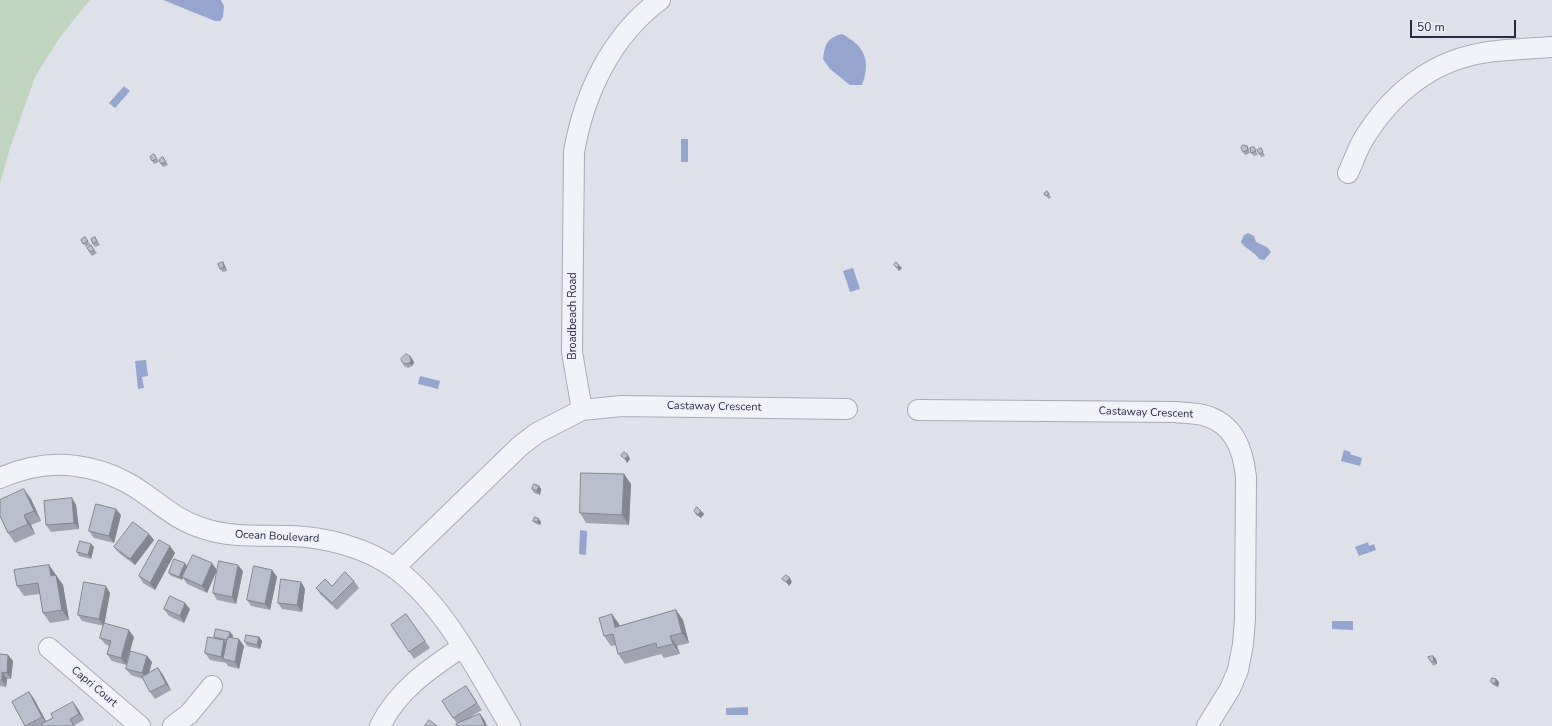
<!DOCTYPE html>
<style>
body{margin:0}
#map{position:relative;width:1552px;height:726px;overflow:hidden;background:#dfe1ea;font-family:"Nunito Sans",sans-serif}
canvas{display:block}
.scale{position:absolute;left:1410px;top:20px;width:106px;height:18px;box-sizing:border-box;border:2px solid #262a43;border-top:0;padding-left:5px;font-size:12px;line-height:14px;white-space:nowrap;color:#262a43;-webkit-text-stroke:3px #eff0f7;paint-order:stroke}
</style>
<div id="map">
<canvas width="1552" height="726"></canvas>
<div class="scale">50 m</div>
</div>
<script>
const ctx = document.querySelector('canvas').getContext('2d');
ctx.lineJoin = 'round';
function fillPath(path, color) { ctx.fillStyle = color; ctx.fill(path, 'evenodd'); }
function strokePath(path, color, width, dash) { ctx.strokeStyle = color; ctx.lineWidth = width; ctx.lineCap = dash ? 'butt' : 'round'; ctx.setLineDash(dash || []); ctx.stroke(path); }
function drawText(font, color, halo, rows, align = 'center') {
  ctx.font = font + ' "Nunito Sans",sans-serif'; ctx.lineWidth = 3; ctx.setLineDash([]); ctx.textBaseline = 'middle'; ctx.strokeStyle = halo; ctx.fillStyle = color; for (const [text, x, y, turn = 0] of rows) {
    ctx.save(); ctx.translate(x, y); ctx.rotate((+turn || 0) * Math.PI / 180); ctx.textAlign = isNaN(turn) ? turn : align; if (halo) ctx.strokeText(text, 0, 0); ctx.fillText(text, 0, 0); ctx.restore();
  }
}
fillPath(new Path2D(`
 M0 0H90L60 37 35 77 10 148 0 184Z`), '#c0d5bf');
fillPath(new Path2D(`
 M163 0H221L224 6 223 17 220 21H215Z
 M842 34C865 46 871 61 862 85H850L830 69 823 59C825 44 827 38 842 34Z
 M124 86 130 91 115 108 109 103Z
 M681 139H688V162H681Z
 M1248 233 1254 236 1256 242 1267 247 1271 252 1264 260 1259 259C1254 251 1245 249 1241 242L1244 235Z
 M853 268 860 289 850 292 843 271Z
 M146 360 148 376 142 377 144 388 138 389 135 361Z
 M420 376 440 381 438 389 418 384Z
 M1344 450 1351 452 1350 454 1362 458 1360 466 1341 461Z
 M580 530 587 531 586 555 579 554Z
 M1368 542 1369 546 1374 544 1376 550 1359 556 1355 547Z
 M1332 621H1353V630L1332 629Z
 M748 707V715H726V708Z`), '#96a5ce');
const minor = new Path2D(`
 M1348 173C1353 163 1357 150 1363 140 1390 95 1430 62 1482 53 1505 49 1529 49 1552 47
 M582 410 621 406 847 409
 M918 410 1175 412C1184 413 1194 413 1203 415 1234 423 1243 449 1246 477L1245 619 1243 644 1238 670 1230 689 1207 726
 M0 478C23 468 50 462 76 466 93 468 111 474 126 482 153 496 170 518 202 528 231 538 261 535 291 536 326 537 367 548 396 569 446 607 478 673 510 726
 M394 568 520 446 537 433 582 410 572 352 574 152C584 94 611 36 660 0
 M49 648 140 726
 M173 726 189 714 212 686
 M380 726C398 690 429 669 462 647`);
strokePath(minor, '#a8aab8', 22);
strokePath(minor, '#f2f3f8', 20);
fillPath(new Path2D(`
 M1247 146 1249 149 1250 153 1245 155 1243 152Z
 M1254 147 1258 155 1254 156 1251 153Z
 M1261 148 1265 156 1261 157 1259 154Z
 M154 154 159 162 154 164 150 157Z
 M163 157 168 165 163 167 161 164Z
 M1047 191 1051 197 1049 199 1044 194Z
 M85 237 90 244 86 247 81 240Z
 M95 237 100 245 95 247 93 244Z
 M91 245 97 253 92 256 87 248Z
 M223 262 225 266 227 271 223 272 220 269Z
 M413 360 414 363 412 366 408 368 404 366 402 362Z
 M624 474 631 484 629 525 586 523 580 513Z
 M539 486 541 489 540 495 534 493 532 489Z
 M72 498 76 505 79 529 51 532 46 525Z
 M31 499 41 521 31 525 35 534 15 543 8 533Z
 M694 511H701L704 514 701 518 696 515Z
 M121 515 114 543 94 538 89 531Z
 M533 521 541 522 540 525 536 524Z
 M149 534 154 540 135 565 119 553 114 547Z
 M91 544 94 547 91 559 79 556 77 552Z
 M170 546 175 553 155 590 143 583 139 576Z
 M49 565 63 585 69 620 50 623 43 613 40 594 24 596 17 586Z
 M187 566 217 570 207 593 187 584 183 578 182 580 171 576 169 573Z
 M272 570 277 577 270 610 251 606 247 600Z
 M243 571 236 604 217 600 213 593Z
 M354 581 359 588 337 610 321 595 316 588 332 586Z
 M301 582 305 589 302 612 282 609 278 603Z
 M110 593 104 625 134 637 126 665 112 661 107 654 109 646 105 644 100 638 104 626 82 621 78 615Z
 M164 609H190L184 623 169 616Z
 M676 610 683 620 689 643 677 646 680 654 664 658 661 654 625 664 618 654 616 645 611 646 604 636 612 614 619 626Z
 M406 614 430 648 414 659 391 625Z
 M233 635 232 638 244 646 239 669 228 666 226 663 210 660 205 653 214 638Z
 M259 637 262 641 260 649 247 646 245 642Z
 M0 654 8 655 13 661 11 679H7L6 687 0 686Z
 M147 656 152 662 149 673 158 668 163 675 171 690 155 699 150 692 143 679 131 675 126 669Z
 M1433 656 1436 659 1437 664 1433 666 1431 662Z
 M1496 679 1499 682 1498 687 1493 685 1491 682Z
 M466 686 482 710 466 720 480 714 485 721 457 723 453 718Z
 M29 692 34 699 46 721 53 718 73 702 78 709 84 720 75 725V726H26L12 702Z`), '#a1a3b0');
fillPath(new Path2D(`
 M223 262 225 266 227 271 224 267Z
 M899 265 902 268 899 271 897 268Z
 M410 356 413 360 414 363 412 366 410 363Z
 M628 455 630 459 627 463 625 459Z
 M624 474 631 484 629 525 622 515Z
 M539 486 541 489 540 495 537 491Z
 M24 489 31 499 41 521 34 511Z
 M72 498 76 505 79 529 74 523Z
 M116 509 121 515 114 543 109 536Z
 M701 511 704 514 701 518 698 515Z
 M24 515 31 525 35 534 28 524Z
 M539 519 541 522 540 525 537 522Z
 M149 534 154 540 135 565 130 559Z
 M91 544 94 547 91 559 88 555Z
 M170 546 175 553 155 590 150 583Z
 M185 563 187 566 182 580 179 577Z
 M212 563 217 570 207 593 202 586Z
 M49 565 56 575 58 586 51 576Z
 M238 565 243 571 236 604 232 597Z
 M272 570 277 577 270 610 265 604Z
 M56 575 63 585 69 620 62 610Z
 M790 578 792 582 789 586 786 582Z
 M301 582 305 589 302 612 297 605Z
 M106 586 110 593 104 626 99 619Z
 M185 603 190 609 184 623 180 616Z
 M676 610 683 620 689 643 682 633Z
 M612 614 619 624 622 637 615 627Z
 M129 630 134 637 126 665 121 658Z
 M230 632 233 635 231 644 228 640Z
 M670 636 677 646 680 654 673 644Z
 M259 637 262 641 260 649 257 645Z
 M239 639 244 646 239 669 235 662Z
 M224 640 229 647 223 659 226 663 221 657Z
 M8 655 13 661 11 679 7 673Z
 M147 656 152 662 147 680 142 673Z
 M1433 656 1436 659 1437 664 1434 661Z
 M158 668 163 675 171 690 166 684Z
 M2 672 7 679 6 687 2 680Z
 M1496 679 1499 682 1498 687 1495 684Z
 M29 692 34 699 47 723 42 717Z
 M73 702 78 709 84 720 79 714Z
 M480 714 485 721 487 726H485Z`), '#838590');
const building = new Path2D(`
 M1243 145 1247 146 1248 150 1243 152 1241 148Z
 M1254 147 1256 151 1251 153 1250 148Z
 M1261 148 1263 152 1259 154 1257 150Z
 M154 154 157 159 152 161 150 157Z
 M163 157 166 162 161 164 159 160Z
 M1047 191 1049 194 1046 196 1044 194Z
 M85 237 88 241 83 244 81 240Z
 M95 237 97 241 93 244 91 239Z
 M91 245 94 250 90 252 87 248Z
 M223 262 224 267 220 269 218 264Z
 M896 262 899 265 897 268 894 265Z
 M406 354 410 356 411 360 410 363 405 364 402 362 401 359Z
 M624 452 628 455 625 459 621 456Z
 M581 473 624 474 622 515 580 513Z
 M534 484 539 486 537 491 532 489Z
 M24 489 34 511 24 515 28 524 8 533 0 516V500Z
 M72 498 74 523 46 525 44 501Z
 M96 504 116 509 109 536 89 531Z
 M697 507 701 511 698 515 694 511Z
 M535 517 539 519 537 522 533 521Z
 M133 522 149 534 130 559 114 547Z
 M159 540 170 546 150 583 139 576Z
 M80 541 91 544 88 555 77 552Z
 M193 555 212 563 202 586 182 577Z
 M174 559 185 563 179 577 169 573Z
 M219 561 238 565 232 597 213 593Z
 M49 565 51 576 56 575 62 610 43 613 38 583 17 586 14 570Z
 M254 566 272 570 265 604 247 600Z
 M345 572 354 581 332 603 316 588 325 579 332 586Z
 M786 575 790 578 786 582 782 579Z
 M281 579 301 582 297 605 278 603Z
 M84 582 106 586 99 619 78 615Z
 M170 596 185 603 180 616 164 609Z
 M676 610 682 633 670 636 673 644 657 648 656 643 618 654 613 634 604 636 599 618 612 614 615 627Z
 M406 614 425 641 409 652 391 625Z
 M104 623 129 630 121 658 107 654 111 641 100 638Z
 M216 629 230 632 229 637H228L227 640 214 637Z
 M246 635 259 637 257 645 245 642Z
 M208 637 224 640 221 657 205 653Z
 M228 637 239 639 235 662 223 659Z
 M131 651 147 656 142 673 126 669Z
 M0 654 8 655 7 673 2 672V680H0Z
 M1433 656 1434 661 1431 662 1428 657Z
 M158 668 166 684 150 692 142 677Z
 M1492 678 1496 679 1495 684 1491 682Z
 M466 686 477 703 453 718 442 701Z
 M29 692 42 717 25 726 12 702Z
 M73 702 79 714 70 719 74 726H42L41 724 53 718 51 714Z
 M480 714 485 726H457L456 724Z
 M429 720 437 726H425Z`);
fillPath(building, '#bbbecd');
strokePath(building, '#838590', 1);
drawText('11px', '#262a43', '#eff0f7', [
 ["Broadbeach Road",573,316,-90],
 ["Castaway Crescent",714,407,1],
 ["Castaway Crescent",1146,413,2],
 ["Ocean Boulevard",277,537,3],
 ["Capri Court",94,687,40]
]);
</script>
